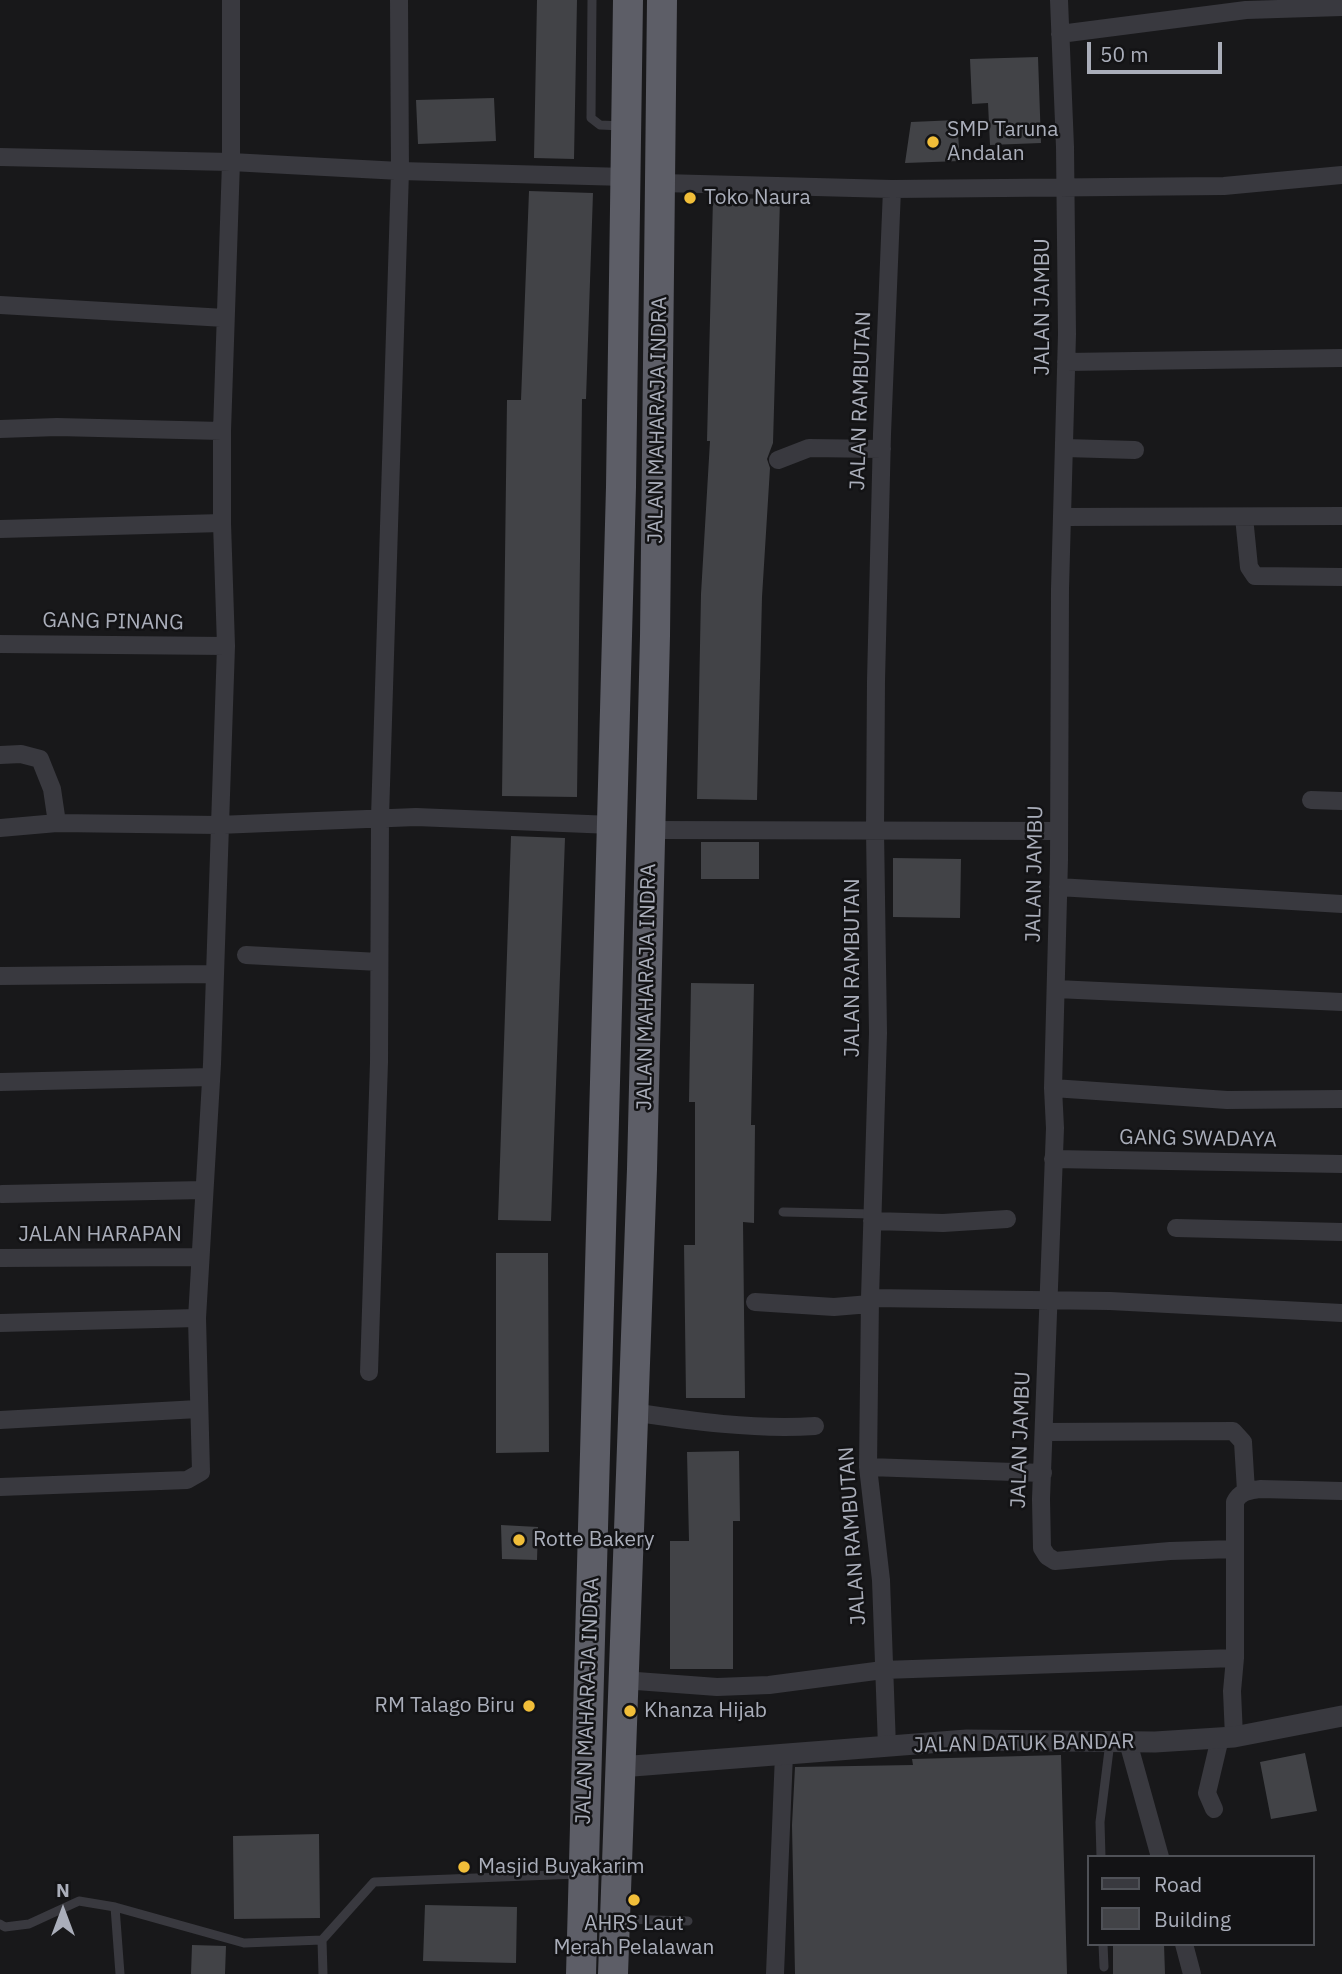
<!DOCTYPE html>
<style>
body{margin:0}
#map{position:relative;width:1342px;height:1974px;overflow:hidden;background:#18181a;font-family:"IBM Plex Sans",sans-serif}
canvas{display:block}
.legend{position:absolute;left:1087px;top:1855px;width:228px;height:91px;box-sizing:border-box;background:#131315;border:2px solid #4f5157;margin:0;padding:9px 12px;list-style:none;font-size:21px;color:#aaaeba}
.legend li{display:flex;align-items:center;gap:14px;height:35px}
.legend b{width:35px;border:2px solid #4f5157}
.north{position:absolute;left:28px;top:1876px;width:70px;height:70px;-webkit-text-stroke:5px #131315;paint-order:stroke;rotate:0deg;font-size:19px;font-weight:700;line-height:28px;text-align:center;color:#aaaeba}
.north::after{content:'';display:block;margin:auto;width:24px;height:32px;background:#aaaeba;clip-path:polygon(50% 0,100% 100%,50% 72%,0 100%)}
.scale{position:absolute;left:1087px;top:42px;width:135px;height:32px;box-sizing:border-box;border:4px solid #aaaeba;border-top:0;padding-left:9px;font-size:21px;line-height:24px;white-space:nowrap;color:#aaaeba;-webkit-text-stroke:5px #131315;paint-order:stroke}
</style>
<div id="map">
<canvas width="1342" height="1974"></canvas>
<ul class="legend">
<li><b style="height:9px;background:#39393f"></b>Road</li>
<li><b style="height:19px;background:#424347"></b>Building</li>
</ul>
<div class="north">N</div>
<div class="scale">50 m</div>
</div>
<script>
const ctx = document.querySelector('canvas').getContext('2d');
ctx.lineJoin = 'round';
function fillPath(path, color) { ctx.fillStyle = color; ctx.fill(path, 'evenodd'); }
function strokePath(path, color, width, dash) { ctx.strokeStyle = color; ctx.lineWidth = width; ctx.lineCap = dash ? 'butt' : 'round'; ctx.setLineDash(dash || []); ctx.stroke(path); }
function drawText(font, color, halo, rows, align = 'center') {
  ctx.font = font + ' "IBM Plex Sans",sans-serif'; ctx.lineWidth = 5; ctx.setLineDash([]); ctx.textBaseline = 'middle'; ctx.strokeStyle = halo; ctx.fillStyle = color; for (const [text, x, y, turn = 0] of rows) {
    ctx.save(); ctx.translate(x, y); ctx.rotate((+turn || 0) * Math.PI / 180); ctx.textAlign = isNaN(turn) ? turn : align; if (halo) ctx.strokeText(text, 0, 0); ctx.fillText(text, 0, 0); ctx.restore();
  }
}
fillPath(new Path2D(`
 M537 0H577L574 159 534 158Z
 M1038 57 1041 143 990 145 988 103 972 104 970 59Z
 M494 98 496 141 418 144 416 100Z
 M957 120 960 161 905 163 911 122Z
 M529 191 593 193 586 399H582L577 797 502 796 507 400H521Z
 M713 198 780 199 773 443 767 459 770 468 762 597 757 800 697 799 701 594 710 441H707Z
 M511 836 565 838 551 1221 498 1220Z
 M701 842H759V879H701Z
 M893 858 961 859 960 918 893 917Z
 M691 983 754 984 751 1125H755L754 1223 743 1222 745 1398H686L684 1245H695V1102H689Z
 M496 1253H548L549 1452 496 1453Z
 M739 1451 740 1521H733V1669H670V1541H689L687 1452Z
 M501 1525 538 1527 537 1560 502 1559Z
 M1305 1753 1317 1811 1271 1819 1260 1762Z
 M1061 1755 1067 1974H795L792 1825 795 1767 913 1765 912 1759Z
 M319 1834 320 1918 234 1919 233 1836Z
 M425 1905 517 1907 516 1963 423 1961Z
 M1113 1944H1164L1165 1974H1113Z
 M192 1945 226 1946 225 1974H191Z`), '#424347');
strokePath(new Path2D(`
 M592 0 591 118 600 125 622 126
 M783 1212 872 1214
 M1101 1857 1100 1822 1110 1742
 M115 1907 120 1974
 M620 1919 688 1921
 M0 1924 5 1927 29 1924 79 1901 115 1907 244 1943 322 1940 374 1882 578 1874
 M322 1940 323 1974
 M1103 1944 1104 1967`), '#39393f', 9);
strokePath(new Path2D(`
 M1059 0 1065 147 1067 334 1060 589 1059 860 1053 1088 1055 1128 1041 1499 1042 1548 1047 1556 1055 1561 1170 1551 1235 1549
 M1060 34 1246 10 1342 7
 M0 157 231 162 400 171 626 177
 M662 183 892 189 1224 186 1342 175
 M0 305 225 318
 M1066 362 1342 358
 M0 429 57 427 222 431
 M1065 448 1135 450
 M778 460 809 448 882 449
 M1064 517 1342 516
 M1244 517 1249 567 1255 576 1342 577
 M0 529 222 523
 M0 644 226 646
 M0 755 21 754 40 759 52 789 57 823
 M1311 800 1342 801
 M0 828 57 823 218 825 416 817 612 825
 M650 830 1059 831
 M1058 887 1342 904
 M246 955 379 962
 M0 976 214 974
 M1056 989 1342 1002
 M0 1082 211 1077
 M1053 1088 1227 1100 1342 1099
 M1053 1159 1342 1164
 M2 1194 204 1190
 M872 1221 943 1223 1007 1219
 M1176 1228 1342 1232
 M0 1258 200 1257
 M870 1298 1110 1301 1342 1313
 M755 1302 834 1307 870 1304
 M0 1323 197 1318
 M369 1372 379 1062 380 817 400 171 399 0
 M632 1412C691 1421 754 1430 815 1426
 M0 1420 198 1409
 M1044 1432 1233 1431 1243 1442 1246 1491
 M868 1467 1043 1473
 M0 1487 187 1480 201 1472 197 1318 212 1064 226 646 222 523V431L231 162V0
 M623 1680 717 1687 769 1685 883 1670 1235 1658
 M1234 1737 1232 1691 1235 1658V1502C1240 1491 1249 1491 1260 1489L1342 1491
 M1128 1742 1160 1857
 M887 1747 881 1580 868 1467 870 1298 878 1033 875 830 876 681 882 434 892 189
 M1214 1809 1207 1793 1220 1738
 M1184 1944 1192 1974
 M775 1974 784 1754`), '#39393f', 18);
strokePath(new Path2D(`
 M620 1767 967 1740 1155 1742 1234 1737 1342 1716`), '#39393f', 21);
strokePath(new Path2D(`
 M581 1974 621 487 628 0
 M613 1974 642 1169 655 636 662 0`), '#5d5e67', 30);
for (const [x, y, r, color] of [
 [933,142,7,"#f1be39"],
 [690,198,7,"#f1be39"],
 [519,1540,7,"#f1be39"],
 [529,1706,7,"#f1be39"],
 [630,1711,7,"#f1be39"],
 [464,1867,7,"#f1be39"],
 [634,1900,7,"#f1be39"]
]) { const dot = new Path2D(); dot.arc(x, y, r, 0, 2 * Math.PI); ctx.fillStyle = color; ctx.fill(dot); strokePath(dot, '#131315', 2.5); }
drawText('21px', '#aaaeba', '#131315', [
 ["SMP Taruna",947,130],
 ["Andalan",947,154],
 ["Toko Naura",704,198],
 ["Rotte Bakery",533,1540],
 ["RM Talago Biru",515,1706,"right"],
 ["Khanza Hijab",644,1711],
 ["Masjid Buyakarim",478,1867],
 ["AHRS Laut",634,1924,"center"],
 ["Merah Pelalawan",634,1948,"center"]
], 'left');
drawText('21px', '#aaaeba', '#131315', [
 ["JALAN JAMBU",1043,307,-90],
 ["JALAN RAMBUTAN",861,401,-88],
 ["JALAN MAHARAJA INDRA",658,420,-89],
 ["GANG PINANG",113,622,1],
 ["JALAN JAMBU",1035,874,-89],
 ["JALAN RAMBUTAN",853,968,-90],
 ["JALAN MAHARAJA INDRA",647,987,-89],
 ["GANG SWADAYA",1198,1139,1],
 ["JALAN HARAPAN",100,1235],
 ["JALAN JAMBU",1021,1440,-88],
 ["JALAN RAMBUTAN",853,1536,-94],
 ["JALAN MAHARAJA INDRA",588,1701,-88],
 ["JALAN DATUK BANDAR",1024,1744,-1]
]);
</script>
